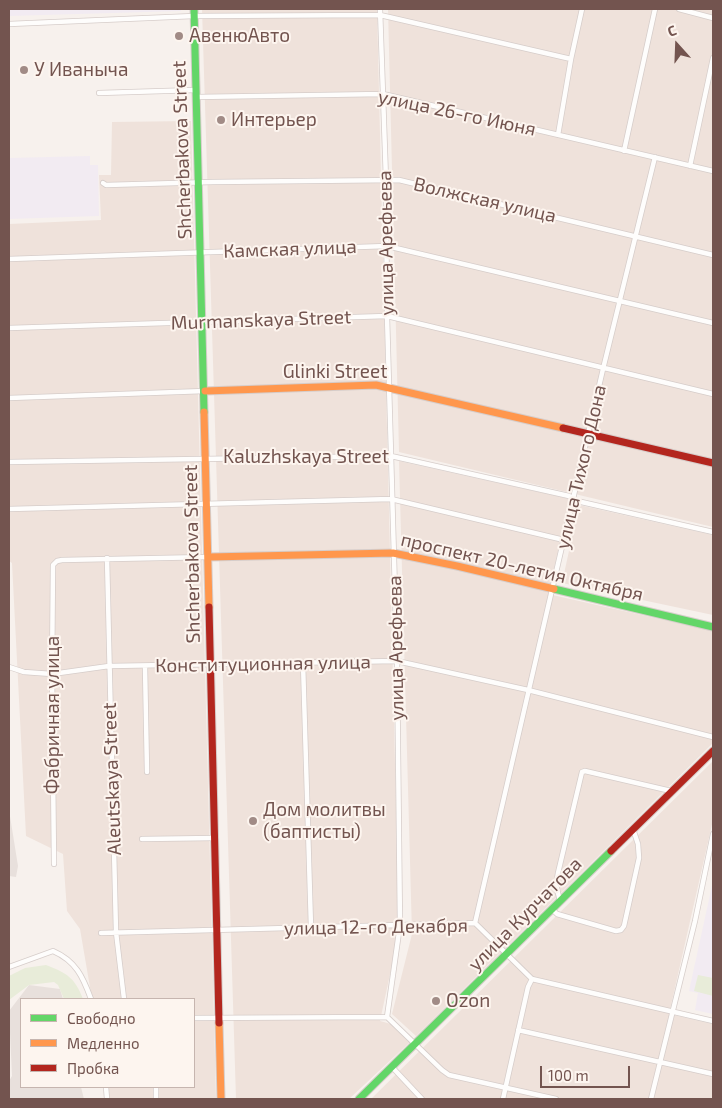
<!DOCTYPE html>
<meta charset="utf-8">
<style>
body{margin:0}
#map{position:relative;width:722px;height:1108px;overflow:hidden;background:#f7f1ed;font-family:"Exo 2",sans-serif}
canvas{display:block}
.frame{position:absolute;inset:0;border:10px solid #73544f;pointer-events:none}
.legend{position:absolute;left:20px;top:998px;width:175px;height:90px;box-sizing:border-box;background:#fdf5ef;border:1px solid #c6b5af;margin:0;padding:6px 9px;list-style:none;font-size:15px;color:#73544f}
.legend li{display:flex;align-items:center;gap:10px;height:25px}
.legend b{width:25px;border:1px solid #c6b5af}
.north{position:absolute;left:652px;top:20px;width:50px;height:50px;-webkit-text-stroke:4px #fdf5ef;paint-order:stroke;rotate:340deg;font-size:14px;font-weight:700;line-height:20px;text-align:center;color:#73544f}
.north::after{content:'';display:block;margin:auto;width:18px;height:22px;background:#73544f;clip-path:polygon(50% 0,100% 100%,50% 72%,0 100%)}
.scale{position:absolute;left:540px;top:1066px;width:90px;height:22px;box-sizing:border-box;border:2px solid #73544f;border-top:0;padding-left:6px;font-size:15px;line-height:18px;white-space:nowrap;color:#73544f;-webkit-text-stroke:4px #fdf5ef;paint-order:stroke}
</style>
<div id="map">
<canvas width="722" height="1108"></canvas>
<div class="frame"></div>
<ul class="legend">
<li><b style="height:6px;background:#63d668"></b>Свободно</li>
<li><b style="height:6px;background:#ff974d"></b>Медленно</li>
<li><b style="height:6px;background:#b3261e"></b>Пробка</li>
</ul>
<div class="north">С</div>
<div class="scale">100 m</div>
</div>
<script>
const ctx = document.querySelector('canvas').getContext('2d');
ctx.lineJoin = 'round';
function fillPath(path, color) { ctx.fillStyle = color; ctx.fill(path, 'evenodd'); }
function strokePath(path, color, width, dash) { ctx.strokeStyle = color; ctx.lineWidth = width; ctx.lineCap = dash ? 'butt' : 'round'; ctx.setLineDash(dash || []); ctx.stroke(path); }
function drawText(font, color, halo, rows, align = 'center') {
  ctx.font = font + ' "Exo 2",sans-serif'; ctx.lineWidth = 4; ctx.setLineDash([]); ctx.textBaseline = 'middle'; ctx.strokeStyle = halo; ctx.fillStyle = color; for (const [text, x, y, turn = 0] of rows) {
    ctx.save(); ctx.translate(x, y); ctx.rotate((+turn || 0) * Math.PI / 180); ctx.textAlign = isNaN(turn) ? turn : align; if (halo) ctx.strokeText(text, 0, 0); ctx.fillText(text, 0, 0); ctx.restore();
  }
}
fillPath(new Path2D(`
 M202 9H377L399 932 380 1021 391 1024 410 1042 349 1099H236Z
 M388 9H713V527L399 452Z
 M191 121 216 1099H105L104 1087H194V999H92L80 929 67 911 63 854 26 836 12 563 9 561V224L101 220 99 175H111L112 122Z
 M399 461 570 499 548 594 713 631V743L416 1036 392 1014 412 934Z
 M579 505 713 535V615L562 583Z
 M713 761V820L669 1014 713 1024V1099H371Z`), '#efe2db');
fillPath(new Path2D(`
 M9 810 18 866 16 877 9 876Z
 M29 985 60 989 63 999H21V1087H81L84 1099H9V1081L12 1076 9 1011Z`), '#e8e0dc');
fillPath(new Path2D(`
 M9 9H181V11L9 16Z
 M90 156V165H98L99 216 9 219V158Z
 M713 881V1014L695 1010 698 993 689 991Z`), '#f2ebf2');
fillPath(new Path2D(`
 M46 965C67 973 75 978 83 999H64L58 985 54 982 29 985 9 1000V976L25 968Z
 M698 975 713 978V996L694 991Z`), '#e8ecd9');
const street = new Path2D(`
 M380 9 386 180 387 316 397 661 400 925 387 1017
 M679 9 713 18
 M9 24 194 16 380 15 571 59
 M99 93 196 90
 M196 97 383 94 713 171
 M558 135 571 59 582 9
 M624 151 655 9
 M690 166 713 58
 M103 183 106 185 213 182 399 180 713 255
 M9 259 387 246 713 323
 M9 328 387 316 713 394
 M9 398 205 391
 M9 462 391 456 569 496 577 501 713 532
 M9 509 391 499 564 540
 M107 558 116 932 124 999
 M303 663 311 927
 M145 666 147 772
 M9 667 24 672 52 674 109 666 397 661 528 690 713 737
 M142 839 216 838
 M54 864 52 674 53 565 57 561 62 560 209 557
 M560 901 556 885 558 873 582 772 585 771 671 791
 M552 909 557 914 616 931 621 930 624 926 639 858 638 844 633 829
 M475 923 603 369 655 157
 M101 933 475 923 532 979 713 1021
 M9 967 53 951C76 961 83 977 91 999
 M194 1018 387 1017 442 1070 449 1075 556 1099
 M518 1030 713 1074
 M392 1067 422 1099
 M106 1087 107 1099
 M156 1087V1099
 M503 1099 528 987 532 979
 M651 1099 695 921 713 834`);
const fast = new Path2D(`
 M194 9 204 412
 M554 589 713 627
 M359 1099 611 851`);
const slow = new Path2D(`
 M205 391 376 385 563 428
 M204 412 209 607
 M209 557 393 553 457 566 554 589
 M219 1023 221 1099`);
const jam = new Path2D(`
 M563 428 713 463
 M209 607 219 1023
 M611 851 713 751`);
strokePath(street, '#d6cdca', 6);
strokePath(fast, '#d6cdca', 9);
strokePath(slow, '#d6cdca', 9);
strokePath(jam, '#d6cdca', 9);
strokePath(street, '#fefdfc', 4.5);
strokePath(fast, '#63d668', 7);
strokePath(slow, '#ff974d', 7);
strokePath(jam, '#b3261e', 7);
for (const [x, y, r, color] of [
 [179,36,5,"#a18b86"],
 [24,70,5,"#a18b86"],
 [221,120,5,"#a18b86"],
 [253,821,5,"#a18b86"],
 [436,1001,5,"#a18b86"]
]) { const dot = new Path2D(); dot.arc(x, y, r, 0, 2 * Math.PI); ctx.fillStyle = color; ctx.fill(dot); strokePath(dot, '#fdf5ef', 2); }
drawText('19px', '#73544f', '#fdf5ef', [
 ["АвенюАвто",189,36],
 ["У Иваныча",34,70],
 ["Интерьер",231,120],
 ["Дом молитвы",263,810],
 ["(баптисты)",263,832],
 ["Ozon",446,1001]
], 'left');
drawText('19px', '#73544f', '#fdf5ef', [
 ["улица 26-го Июня",457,113,12],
 ["Shcherbakova Street",182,150,-92],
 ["Волжская улица",485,200,13],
 ["улица Арефьева",386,243,-91],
 ["Камская улица",290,249,-2],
 ["Murmanskaya Street",261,320,-2],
 ["Glinki Street",335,372],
 ["Kaluzhskaya Street",306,457],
 ["улица Тихого Дона",581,467,-77],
 ["Shcherbakova Street",192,554,-91],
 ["проспект 20-летия Октября",522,567,13],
 ["улица Арефьева",396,648,-91],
 ["Конституционная улица",263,664,-1],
 ["Фабричная улица",53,715,-90],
 ["Aleutskaya Street",112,779,-92],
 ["улица Курчатова",525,914,-45],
 ["улица 12-го Декабря",376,927,-1]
]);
</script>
